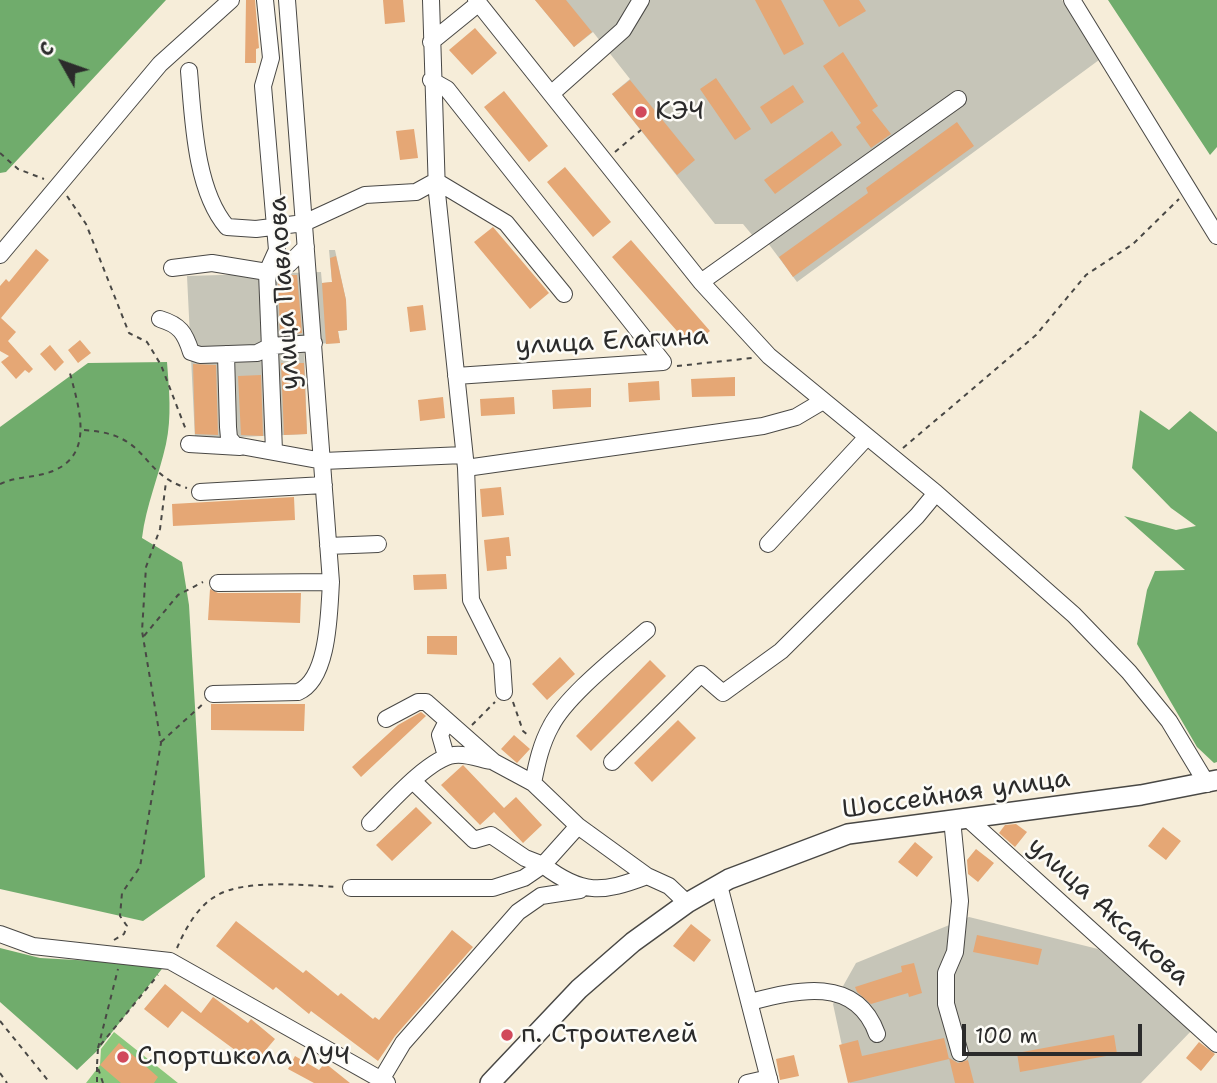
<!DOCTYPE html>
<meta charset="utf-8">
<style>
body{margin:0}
#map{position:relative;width:1217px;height:1083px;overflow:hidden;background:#f6edd9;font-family:"Shantell Sans",sans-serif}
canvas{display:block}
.north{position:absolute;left:28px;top:28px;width:70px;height:70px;-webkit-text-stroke:5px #fdfcf7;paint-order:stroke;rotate:310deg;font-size:19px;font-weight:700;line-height:28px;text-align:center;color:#2b2b2b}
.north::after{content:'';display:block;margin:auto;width:24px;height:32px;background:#2b2b2b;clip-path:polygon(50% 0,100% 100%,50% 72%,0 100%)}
.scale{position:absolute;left:962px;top:1024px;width:180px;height:32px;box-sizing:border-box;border:4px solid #2b2b2b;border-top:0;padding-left:9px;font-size:21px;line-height:24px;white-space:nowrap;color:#2b2b2b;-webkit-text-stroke:5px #fdfcf7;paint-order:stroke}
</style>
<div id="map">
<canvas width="1217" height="1083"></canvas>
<div class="north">С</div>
<div class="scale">100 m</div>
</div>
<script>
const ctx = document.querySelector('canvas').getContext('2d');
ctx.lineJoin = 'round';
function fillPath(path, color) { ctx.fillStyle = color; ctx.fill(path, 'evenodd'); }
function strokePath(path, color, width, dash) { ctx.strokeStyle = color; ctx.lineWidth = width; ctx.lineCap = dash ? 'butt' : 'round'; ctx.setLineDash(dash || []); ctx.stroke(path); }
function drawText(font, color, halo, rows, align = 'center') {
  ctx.font = font + ' "Shantell Sans",sans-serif'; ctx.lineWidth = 5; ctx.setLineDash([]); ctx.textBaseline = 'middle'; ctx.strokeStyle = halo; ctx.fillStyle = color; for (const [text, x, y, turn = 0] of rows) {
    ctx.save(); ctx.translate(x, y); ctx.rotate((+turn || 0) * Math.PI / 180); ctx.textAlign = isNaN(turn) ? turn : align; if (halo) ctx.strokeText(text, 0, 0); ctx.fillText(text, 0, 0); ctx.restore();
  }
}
fillPath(new Path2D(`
 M535 0H1062L1099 60 797 282 759 231 753 236 743 224H715L612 94 630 79 593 32 574 47Z
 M329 250H335L346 300 347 330 338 331 340 343 304 344 307 434 195 439 187 276 321 272 322 283 332 282Z
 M969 917 1098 949 1193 1029 1141 1083H850L833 1004 856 963Z`), '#c6c5b8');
fillPath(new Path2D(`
 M114 1032 178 1083H86L100 1065 101 1049Z`), '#8bc77c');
fillPath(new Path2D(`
 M0 0H166L6 172 0 173Z
 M1108 0H1217V147L1210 155Z
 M167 362C169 389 172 417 166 444 159 476 146 505 142 538L182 562 189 605 205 877 143 921 0 889V427L88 363Z
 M1140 410 1169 430 1190 411 1217 432V762L1214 763 1197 747 1137 644 1147 590 1155 571 1185 570 1124 516 1176 530 1196 526 1171 508 1132 468Z
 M0 948 40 958 165 965 98 1050 77 1070 0 1002Z`), '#70ac6c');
fillPath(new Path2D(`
 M246 0H255L259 48 256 49V63H245Z
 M383 0H403L405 22 385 24Z
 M535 0H566L592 32 574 47Z
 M755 0H781L804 44 784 55Z
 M823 0H859L866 11 839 27Z
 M475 28 497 53 472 75 449 50Z
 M843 52 878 106 872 110 891 134 871 148 856 127 861 123 823 66Z
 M716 78 751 129 735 140 700 89Z
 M630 80 695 160 677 175 612 94Z
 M793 85 804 102 771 124 760 107Z
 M504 91 548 146 529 162 484 107Z
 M957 122 974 146 793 277 779 257 868 193 866 188Z
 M414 129 418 158 400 160 396 131Z
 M832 131 842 145 775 194 764 180Z
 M565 167 611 222 593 237 547 182Z
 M493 227 549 293 530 309 474 242Z
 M631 240 710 331 691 347 612 257Z
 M36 249 49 260 1 318 16 332 8 341 33 369 29 373 25 370 16 379 1 362 9 356 0 351V286L6 279 9 282Z
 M336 256 346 300 347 330 338 331 340 343 326 344 322 283 332 282 330 258Z
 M289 275H297L302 333 280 335 278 279Z
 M423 305 426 330 410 332 407 307Z
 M80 340 91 353 78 363 68 350Z
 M50 345 64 362 55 371 40 354Z
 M281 363H304L307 434 284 435Z
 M193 364 216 365 218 435 195 434Z
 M261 375 263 436 241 435 238 376Z
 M735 377V396L692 397 691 379Z
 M659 381 660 400 629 402 628 383Z
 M591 388V407L553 409 552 390Z
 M443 397 445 418 420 421 418 400Z
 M514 397 515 414 481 416 480 399Z
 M501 487 504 515 482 517 480 489Z
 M294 497 295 520 173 526 172 504Z
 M509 537 511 556H506L507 569 487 571 484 540Z
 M446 574 447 589 414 590 413 575Z
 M210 589 218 593H301L300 623 208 620Z
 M427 636H457V655L427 654Z
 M560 657 575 674 547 700 532 684Z
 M650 660 666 676 591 751 576 736Z
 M211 704H305L304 731 211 730Z
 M421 712 426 716 361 777 352 767 398 725Z
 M678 720 696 738 652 782 634 763Z
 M514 735 530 749 517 763 501 749Z
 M463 765 504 808 516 797 542 825 523 843 494 812 480 825 441 785Z
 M416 807 432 823 392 861 376 845Z
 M1016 824 1027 832 1015 847 999 833 1005 825Z
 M1163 827 1181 841 1166 860 1148 846Z
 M915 842 933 857 917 877 898 862Z
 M976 849 994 863 978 882 968 874 967 860Z
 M236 921 303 973 306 970 338 996 341 993 373 1019 375 1017 379 1020 452 930 473 947 395 1036 378 1061 311 1011 309 1014 276 987 273 990 216 946Z
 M691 924 711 940 694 962 673 946Z
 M977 935 1042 949 1038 965 973 952Z
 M914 963 922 993 909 997 908 993 871 1004 857 992 855 987 902 972 901 966Z
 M165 984 201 1013 213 997 248 1023 251 1019 275 1039 254 1064 182 1011 168 1028 144 1009Z
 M1114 1035 1117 1054 1020 1072 1017 1053Z
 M944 1038 949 1059 848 1083 839 1045 858 1040 862 1056Z
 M1199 1042 1215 1054 1201 1071 1186 1058Z
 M119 1043 158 1077 154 1083H121L100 1065Z
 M794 1055 799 1076 780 1080 776 1059Z
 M295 1056 319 1070 325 1063 350 1083H314L288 1069Z
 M949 1058 958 1063 968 1060 974 1083H955Z`), '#e5a775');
const minor = new Path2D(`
 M431 0 437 193 466 468 471 600 502 662 504 692
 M476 0 701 282 769 356 936 493 1074 615 1129 672 1169 721 1207 784
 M1072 0 1217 236
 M431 42 479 3
 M189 71C193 117 195 190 227 227L256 229 304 223 365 195 416 192 436 181 506 223 564 294
 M431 80 447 89 663 362
 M551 94 623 30 641 0
 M0 255 160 64 231 0
 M172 268 212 263 267 272 277 250 263 86 271 58 265 0
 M701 282 958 99
 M160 319C180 325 185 333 191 352L200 355 257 353 271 346 314 343
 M226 354 228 427 229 438 235 445 323 461 464 455
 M456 376 663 362
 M189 444 240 447
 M274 451 267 272 289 264 306 247
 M466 468 763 426 796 417 823 401
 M200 492 324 485
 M768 544 867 437
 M328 546 378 544
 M218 583 331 582
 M213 694 298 692C329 679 329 612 331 582L287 0
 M386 719 418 702H426L494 762 533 783 578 826 647 876 669 886 687 903
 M446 756 440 735 447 721
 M612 762 701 674 723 693 781 651 917 516 936 493
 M413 781 474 840 491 835 525 858 543 865 578 826
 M533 783C537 763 541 744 551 726 567 695 619 655 647 630
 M966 817 1217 1044
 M952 819 960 901 955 952 946 973V1004L960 1053
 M370 823C388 805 429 758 454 755 466 753 480 759 491 761
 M719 885 770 1083
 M351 888H493L524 878 543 865C582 895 602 893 647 876
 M0 934 33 946 170 961 387 1083
 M750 1002C797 990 856 975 877 1034
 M381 1080 403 1043 518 912 541 896 580 890
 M747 1083 769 1078`);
const major = new Path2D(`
 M490 1083 579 989 633 942 687 903 729 879 848 834 1141 795 1217 780`);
strokePath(minor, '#494845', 18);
strokePath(major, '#494845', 22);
strokePath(new Path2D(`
 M615 152 641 130
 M0 153 18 169 44 179
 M67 196 86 224 129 333 147 342 161 365 186 430
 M677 366 752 358
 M84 430C151 434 138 473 187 488
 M903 448 1036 335 1086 275 1133 244 1179 199
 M0 484C17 476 36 478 53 471 97 453 77 403 69 369
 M144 636 178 595 203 582
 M513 702 523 731 530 737
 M472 725 495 702
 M161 742 204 703
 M114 940 124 934 127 926 120 916 122 893 140 867 161 743 142 631 146 567 160 529 166 482
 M177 948C185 929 198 906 216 896 243 879 304 885 336 887
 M0 1021 50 1083
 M98 1048 118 969
 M97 1067V1083
 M0 1073 7 1083
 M103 1083 97 1065 98 1048 158 975`), '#494845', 2, [5, 5]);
strokePath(minor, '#fff', 16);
strokePath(major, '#fff', 19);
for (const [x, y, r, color] of [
 [641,112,7,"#d1495b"],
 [507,1035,7,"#d1495b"],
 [123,1057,7,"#d1495b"]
]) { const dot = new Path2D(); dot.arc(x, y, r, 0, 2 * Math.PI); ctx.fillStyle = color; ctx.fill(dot); strokePath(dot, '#fdfcf7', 2.5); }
drawText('26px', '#2b2b2b', '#fdfcf7', [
 ["КЭЧ",655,112],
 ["п. Строителей",521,1035],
 ["Спортшкола ЛУЧ",137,1057]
], 'left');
drawText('26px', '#2b2b2b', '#fdfcf7', [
 ["улица Павлова",285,293,-94],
 ["улица Елагина",612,342,-3],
 ["Шоссейная улица",956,795,-8],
 ["улица Аксакова",1108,912,42]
]);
</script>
